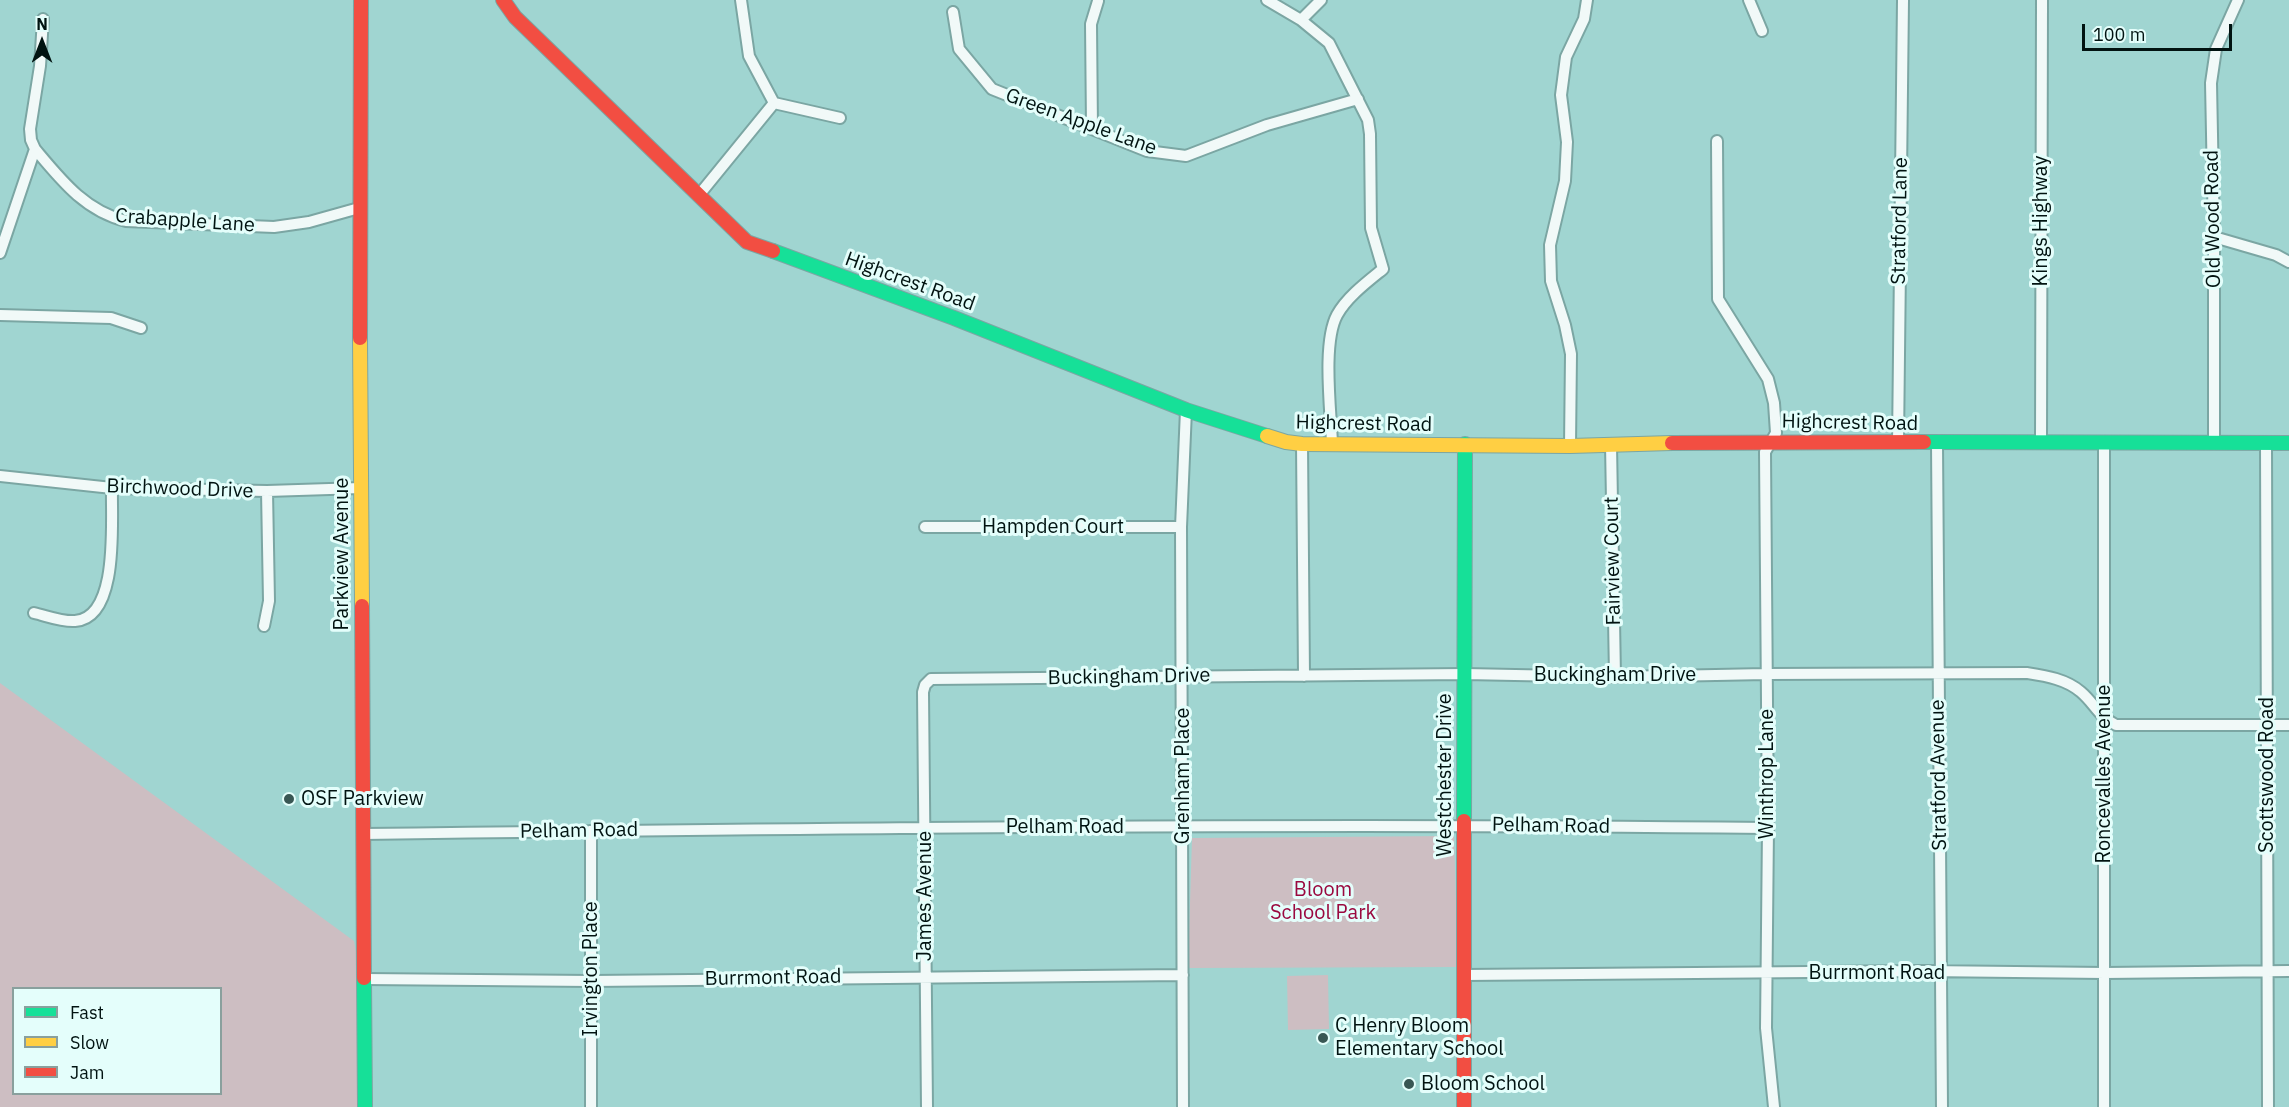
<!DOCTYPE html>
<style>
body{margin:0}
#map{position:relative;width:2289px;height:1107px;overflow:hidden;background:#a0d5d1;font-family:"IBM Plex Sans",sans-serif}
canvas{display:block}
.legend{position:absolute;left:12px;top:987px;width:210px;height:108px;box-sizing:border-box;background:#e4fefb;border:2px solid #89a09d;margin:0;padding:8px 10px;list-style:none;font-size:18px;color:#011311}
.legend li{display:flex;align-items:center;gap:12px;height:30px}
.legend b{width:30px;border:2px solid #89a09d}
.north{position:absolute;left:12px;top:12px;width:60px;height:60px;-webkit-text-stroke:4px #e4fefb;paint-order:stroke;rotate:0deg;font-size:16px;font-weight:700;line-height:24px;text-align:center;color:#011311}
.north::after{content:'';display:block;margin:auto;width:21px;height:27px;background:#011311;clip-path:polygon(50% 0,100% 100%,50% 72%,0 100%)}
.scale{position:absolute;left:2082px;top:24px;width:150px;height:27px;box-sizing:border-box;border:3px solid #011311;border-top:0;padding-left:8px;font-size:18px;line-height:21px;white-space:nowrap;color:#011311;-webkit-text-stroke:4px #e4fefb;paint-order:stroke}
</style>
<div id="map">
<canvas width="2289" height="1107"></canvas>
<ul class="legend">
<li><b style="height:8px;background:#16e098"></b>Fast</li>
<li><b style="height:8px;background:#ffcf43"></b>Slow</li>
<li><b style="height:8px;background:#f24e42"></b>Jam</li>
</ul>
<div class="north">N</div>
<div class="scale">100 m</div>
</div>
<script>
const ctx = document.querySelector('canvas').getContext('2d');
ctx.lineJoin = 'round';
function fillPath(path, color) { ctx.fillStyle = color; ctx.fill(path, 'evenodd'); }
function strokePath(path, color, width, dash) { ctx.strokeStyle = color; ctx.lineWidth = width; ctx.lineCap = dash ? 'butt' : 'round'; ctx.setLineDash(dash || []); ctx.stroke(path); }
function drawText(font, color, halo, rows, align = 'center') {
  ctx.font = font + ' "IBM Plex Sans",sans-serif'; ctx.lineWidth = 6; ctx.setLineDash([]); ctx.textBaseline = 'middle'; ctx.strokeStyle = halo; ctx.fillStyle = color; for (const [text, x, y, turn = 0] of rows) {
    ctx.save(); ctx.translate(x, y); ctx.rotate((+turn || 0) * Math.PI / 180); ctx.textAlign = isNaN(turn) ? turn : align; if (halo) ctx.strokeText(text, 0, 0); ctx.fillText(text, 0, 0); ctx.restore();
  }
}
fillPath(new Path2D(`
 M0 683 354 941 361 979 359 1107H0ZM14 988H220V1094H14Z
 M1454 836 1458 967 1188 968 1192 838Z
 M1328 975 1329 1029 1288 1030 1287 976Z`), '#cdbec2');
const street = new Path2D(`
 M741 0 749 56 774 103
 M1267 0 1301 20 1329 43 1368 120 1370 134 1371 228 1383 269C1367 282 1347 297 1337 315 1322 343 1331 411 1332 444
 M1749 0 1762 31
 M953 12 959 49 992 89 1147 151 1186 156 1267 125 1358 99
 M1301 20 1321 0
 M774 103 840 118
 M1092 128 1091 24 1098 1
 M1717 141 1718 299 1768 379 1774 403 1776 433 1765 452 1768 828 1766 1028 1774 1107
 M35 149C61 180 85 211 126 221L274 227 309 222 359 208
 M699 195 774 103
 M2214 237 2276 255 2289 262
 M0 253 35 149 31 140 30 129 40 66 43 19
 M0 315 111 318 141 328
 M2041 442 2042 0
 M2104 442V1107
 M1898 443 1903 0
 M1937 443 1942 1107
 M2214 443V237L2211 83 2216 49 2238 0
 M2266 443 2268 1107
 M1302 444 1304 676
 M1611 444 1615 677
 M1570 446 1571 354 1565 325 1551 281 1550 245 1565 181 1567 142 1561 95 1566 57 1584 19 1587 0
 M0 476 112 488 267 491 361 488
 M925 527H1181
 M34 613C47 616 62 622 75 621 120 618 111 519 112 488
 M264 626 269 601 267 491
 M363 834C831 828 1299 823 1768 828
 M1465 975 1925 971 2105 973 2289 971
 M364 979 592 981 1183 975
 M591 1107V831
 M927 1107 923 692 925 685 931 679 1465 674 1615 677 1766 674 2027 673C2046 676 2066 679 2081 692 2095 704 2099 717 2116 725H2289
 M1183 1107 1181 527 1186 410`);
const fast = new Path2D(`
 M773 251 954 318 1186 410 1267 436
 M1924 442 2289 443
 M1464 821 1465 444
 M364 978 365 1107`);
const slow = new Path2D(`
 M360 338 362 606
 M1267 436 1286 442 1302 444 1570 446 1672 443`);
const jam = new Path2D(`
 M503 0 515 17 747 242 773 251
 M360 338 361 0
 M1672 443 1924 442
 M362 606 364 978
 M1464 1107V821`);
strokePath(street, '#7ba6a3', 14);
strokePath(fast, '#7ba6a3', 16);
strokePath(slow, '#7ba6a3', 16);
strokePath(jam, '#7ba6a3', 16);
strokePath(street, '#f1f9f8', 10);
strokePath(fast, '#16e098', 14);
strokePath(slow, '#ffcf43', 14);
strokePath(jam, '#f24e42', 14);
for (const [x, y, r, color] of [
 [289,799,6,"#395754"],
 [1323,1038,6,"#395754"],
 [1409,1084,6,"#395754"]
]) { const dot = new Path2D(); dot.arc(x, y, r, 0, 2 * Math.PI); ctx.fillStyle = color; ctx.fill(dot); strokePath(dot, '#e4fefb', 2); }
drawText('20px', '#011311', '#e4fefb', [
 ["Green Apple Lane",1081,122,20],
 ["Old Wood Road",2213,219,-91],
 ["Crabapple Lane",185,221,4],
 ["Stratford Lane",1900,221,-89],
 ["Kings Highway",2041,221,-90],
 ["Highcrest Road",910,282,20],
 ["Highcrest Road",1850,423,1],
 ["Highcrest Road",1364,424,1],
 ["Birchwood Drive",180,489,2],
 ["Hampden Court",1053,527],
 ["Parkview Avenue",342,554,-90],
 ["Fairview Court",1613,561,-91],
 ["Buckingham Drive",1615,675],
 ["Buckingham Drive",1129,677,-1],
 ["Winthrop Lane",1767,774,-90],
 ["Roncevalles Avenue",2104,774,-90],
 ["Westchester Drive",1445,775,-90],
 ["Stratford Avenue",1939,775,-91],
 ["Scottswood Road",2267,775,-90],
 ["Grenham Place",1183,776,-90],
 ["Pelham Road",1551,826,1],
 ["Pelham Road",1065,827],
 ["Pelham Road",579,831,-1],
 ["James Avenue",925,896,-90],
 ["Irvington Place",591,969,-90],
 ["Burrmont Road",1877,973],
 ["Burrmont Road",773,978,-1]
]);
drawText('20px', '#011311', '#e4fefb', [
 ["OSF Parkview",301,799],
 ["C Henry Bloom",1335,1026],
 ["Elementary School",1335,1049],
 ["Bloom School",1421,1084]
], 'left');
drawText('20px', '#9a093f', '#e4fefb', [
 ["Bloom",1323,890],
 ["School Park",1323,913]
]);
</script>
